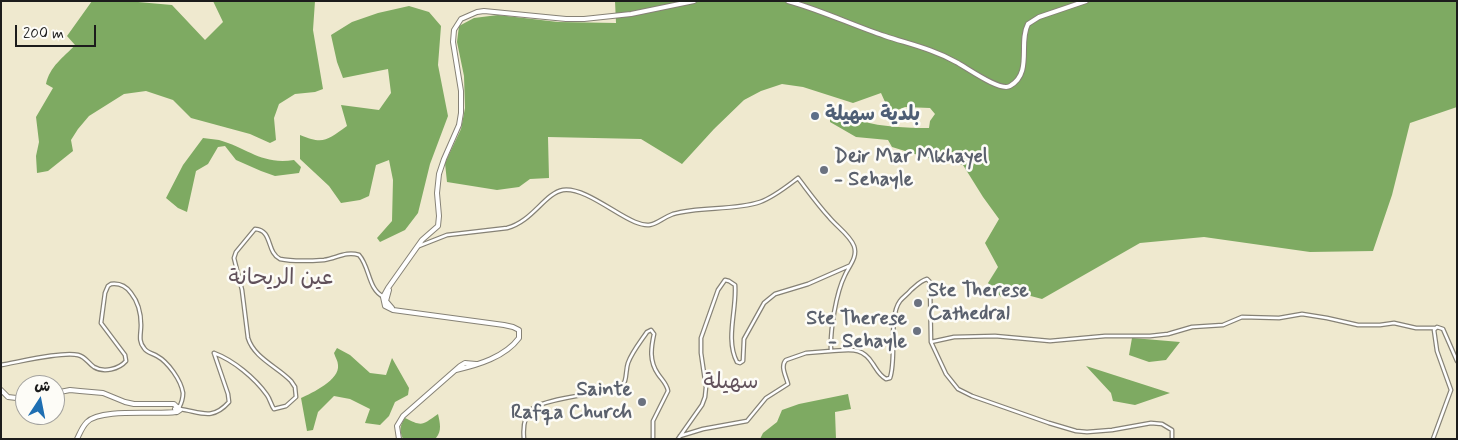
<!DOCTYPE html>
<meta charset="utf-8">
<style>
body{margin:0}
#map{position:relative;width:1458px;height:440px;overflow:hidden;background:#efe9cf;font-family:Mynerve,"Playpen Sans Arabic",sans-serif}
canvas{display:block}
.frame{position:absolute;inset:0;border:2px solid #1c1c1c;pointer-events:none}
.north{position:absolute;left:15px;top:375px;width:50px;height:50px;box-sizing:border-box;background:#fdfcf7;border:1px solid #a3a29f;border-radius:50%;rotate:11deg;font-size:14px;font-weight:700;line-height:20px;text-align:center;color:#1c1c1c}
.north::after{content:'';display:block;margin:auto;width:18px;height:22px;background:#1f6fb2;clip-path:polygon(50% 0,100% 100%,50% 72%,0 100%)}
.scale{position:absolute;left:15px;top:25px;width:81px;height:22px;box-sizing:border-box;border:2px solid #1c1c1c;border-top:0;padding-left:6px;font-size:15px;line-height:18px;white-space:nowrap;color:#1c1c1c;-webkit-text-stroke:4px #fdfcf7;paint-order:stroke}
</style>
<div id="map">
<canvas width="1458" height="440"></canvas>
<div class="frame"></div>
<div class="north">ش</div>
<div class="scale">200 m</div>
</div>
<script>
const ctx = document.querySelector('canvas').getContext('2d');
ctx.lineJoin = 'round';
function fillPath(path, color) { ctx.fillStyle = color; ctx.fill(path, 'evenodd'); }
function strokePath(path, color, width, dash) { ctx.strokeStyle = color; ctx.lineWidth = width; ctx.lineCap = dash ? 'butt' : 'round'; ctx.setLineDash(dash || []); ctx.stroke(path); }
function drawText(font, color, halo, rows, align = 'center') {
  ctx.font = font + ' Mynerve,"Playpen Sans Arabic",sans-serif'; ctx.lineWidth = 5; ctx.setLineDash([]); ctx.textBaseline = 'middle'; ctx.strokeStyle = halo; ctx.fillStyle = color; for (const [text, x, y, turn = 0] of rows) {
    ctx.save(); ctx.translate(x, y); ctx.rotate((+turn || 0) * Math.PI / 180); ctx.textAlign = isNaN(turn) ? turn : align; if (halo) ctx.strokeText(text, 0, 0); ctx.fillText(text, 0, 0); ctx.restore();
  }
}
fillPath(new Path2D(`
 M92 1H127L172 5 205 40 223 22 213 1H315L313 30 323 89 315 92 295 94 279 104 274 118 276 140 270 143 250 134 191 118 173 100 146 91 124 94 89 116 78 129 71 140 73 151 48 171 37 173 36 156 39 142 36 117 53 88 46 84C50 66 63 58 75 45L67 36Z
 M615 1H1457V107L1410 123 1392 195 1373 251 1310 252 1204 237 1140 243 1042 299 1012 291 1001 297 988 283 998 267 985 243 999 219 983 197 963 165 928 158 892 147 888 140 856 137 830 122V111C841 113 850 118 861 121 883 127 905 128 929 128L930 121 935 114 930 108 905 107 890 113 881 93 853 103 803 87 782 84 761 91 744 100 714 129 682 164 641 139 548 137 549 178 530 179 519 187 497 190 447 182 445 163 461 129 465 108 464 76 457 42 459 26 474 18 498 15 558 22 616 23Z
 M409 6 429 12 441 26 438 65 448 116 430 164 418 213 405 230 380 242 377 238 392 221 393 180 389 160 376 165 369 196 360 200 341 203 329 186 300 159V135C324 145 327 140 347 126L341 105 379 110 391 93 388 69 343 78 337 62 331 35 352 22 378 13Z
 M203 138C208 139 214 139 219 140 248 148 261 165 294 160L301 167 299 173 275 176 261 171 236 160 225 146 218 147 208 164 196 171 187 212 178 208 166 198 183 165Z
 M1132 338H1133L1180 342 1166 360 1149 362 1129 355Z
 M337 348 350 355 370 373 386 375 392 358 409 388 408 395 395 402 389 416 380 425 365 423 370 409 350 399 334 396 318 412 313 430 307 431 301 398C312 393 340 380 338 365 338 361 335 357 334 353Z
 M1086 366 1170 393 1135 405 1113 401 1111 393Z
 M848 394 851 409 835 412 836 439H760L763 433 777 422 782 410 799 404Z
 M438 414C440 423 442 431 436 438L403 439C399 431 400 425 405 418 423 427 422 425 438 414Z`), '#7eaa62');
const minor = new Path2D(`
 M419 246 447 235 507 228C532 222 545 193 563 190 584 187 615 214 635 222 654 230 657 220 673 214 700 206 733 211 760 202 774 197 786 187 798 178 808 191 818 205 829 217 836 226 850 235 854 246 858 257 849 266 845 275 836 293 830 330 831 351 850 350 862 346 873 364 877 370 879 375 886 379L890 378C897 358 888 317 900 301 903 297 908 294 911 290 916 286 920 281 927 279L930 282V285L931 342 946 374 958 389 972 396 1049 423 1076 431 1087 432 1112 430 1151 423 1162 424 1172 430V439
 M931 342 954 337 995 336 1050 341 1105 336H1150L1168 334 1192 327 1223 325 1242 317 1279 318 1302 314 1327 318 1358 325H1380L1394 323 1416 328H1436
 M214 353C233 360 255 378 267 395 270 399 271 405 274 409L286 406 296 397 295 387 291 381C278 367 254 358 248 338L242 290 234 258 236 252 255 229C273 230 266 252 280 259 294 262 310 261 324 260 337 258 346 251 359 255 370 267 368 290 384 297
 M1 365C19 362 63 351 78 355 86 357 88 363 94 367 104 373 119 369 126 361L125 355 101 323 105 293 108 286 111 284C119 283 126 286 131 293 139 303 141 313 141 325 141 334 138 341 144 348 147 353 152 353 157 356 168 362 181 380 183 393 183 397 181 404 179 408
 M180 409C201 412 212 421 229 402L228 394 214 353
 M680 436 703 429 747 421 766 398 788 384C786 376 780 366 786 360L806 353 831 351
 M524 439C523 429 524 416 532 409 543 399 603 392 620 389 628 381 625 372 628 363 632 352 641 341 647 332L651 330 654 334C651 348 649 361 658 374 662 380 667 384 668 391L653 421V439
 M678 439 702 405 705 397 706 387 701 353V338L718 290 725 280 729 281 735 285C737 310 725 339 737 362L740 363 743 361 744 339 764 303 775 294 808 284 849 266
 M1433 439 1451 390 1437 351 1434 330 1437 327 1443 329 1457 361`);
const major = new Path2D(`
 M788 1C821 10 852 25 885 36 909 44 933 49 956 62 966 67 1000 92 1010 86 1033 73 1018 43 1028 24L1039 17 1086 1
 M389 290 386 301 392 308
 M456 370C478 365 505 357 519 338V330L513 327 504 325 393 310 385 306 383 297 388 288 422 240 438 226 439 216 437 193 439 174 444 159 459 125 461 113V91L453 42 454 30 461 19 477 12 484 11 566 19H584L631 14 694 1
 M1 390 8 397 25 399
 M55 393 70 390 80 391 103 393 125 402 134 404H174L177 407
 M178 407 180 410 177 412 175 409Z
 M77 439C80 433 82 427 87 422 101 408 156 415 176 412
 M399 439 397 426 403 416 460 366 465 363 476 364`);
strokePath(minor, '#868276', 5);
strokePath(major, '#868276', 6);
strokePath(minor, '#fff', 2.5);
strokePath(major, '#fff', 4);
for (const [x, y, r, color] of [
 [815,116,5,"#5c6f8a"],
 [824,170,5,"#6b7280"],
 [918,303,5,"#6b7280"],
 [917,331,5,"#6b7280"],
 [642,402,5,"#6b7280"]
]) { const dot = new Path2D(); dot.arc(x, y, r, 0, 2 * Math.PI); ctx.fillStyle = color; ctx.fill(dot); strokePath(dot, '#fdfcf7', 2); }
drawText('bold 20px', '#4e5e75', '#fdfcf7', [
 ["بلدية سهيلة",825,116]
], 'left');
drawText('bold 20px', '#5b616d', '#fdfcf7', [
 ["Deir Mar Mkhayel",834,158],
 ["- Sehayle",834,181],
 ["Ste Therese",928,292],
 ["Cathedral",928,315],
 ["Ste Therese",907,320,"right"],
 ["- Sehayle",907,343,"right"],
 ["Sainte",632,391,"right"],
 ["Rafqa Church",632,414,"right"]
], 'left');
drawText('22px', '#61515b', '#fdfcf7', [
 ["عين الريحانة",281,279],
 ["سهيلة",731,383]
]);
</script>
